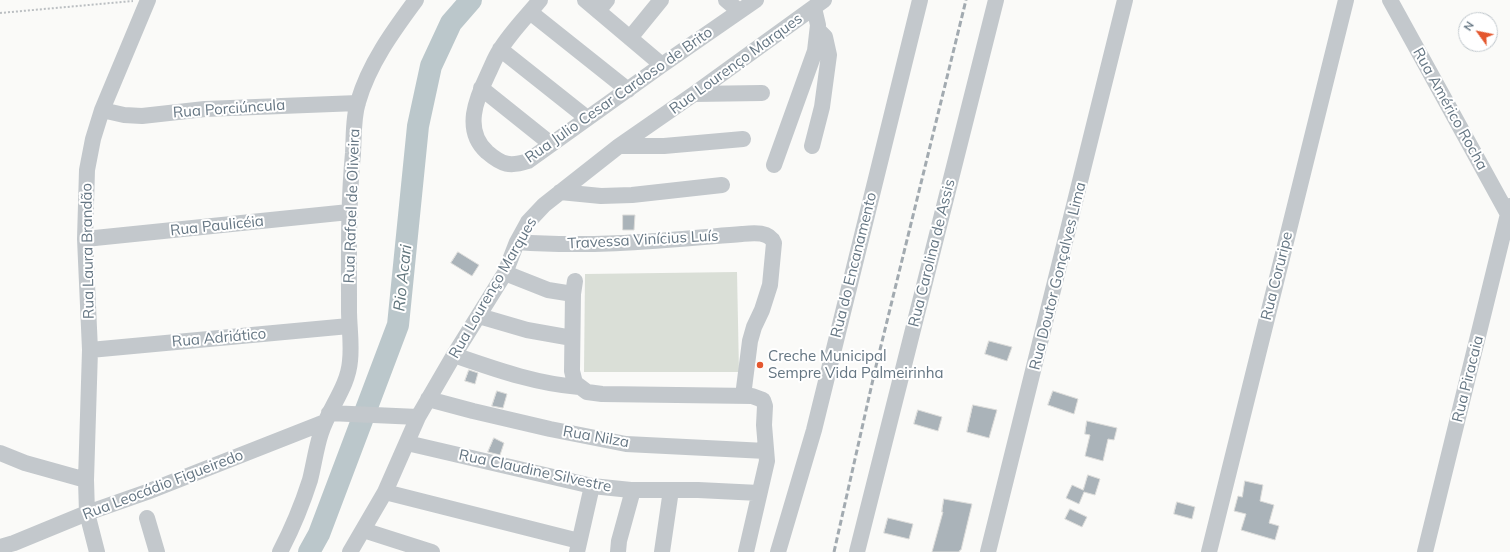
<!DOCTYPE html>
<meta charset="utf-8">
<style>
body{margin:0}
#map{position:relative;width:1510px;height:552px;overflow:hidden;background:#fafaf8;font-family:Mulish,sans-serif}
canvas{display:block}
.north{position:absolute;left:1458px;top:12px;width:40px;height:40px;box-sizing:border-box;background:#fff;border:1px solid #c1c8cd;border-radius:50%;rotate:303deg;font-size:11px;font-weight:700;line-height:16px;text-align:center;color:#657683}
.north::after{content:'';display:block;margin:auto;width:14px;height:18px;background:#e4572e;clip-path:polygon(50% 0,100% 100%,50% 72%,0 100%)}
</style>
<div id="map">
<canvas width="1510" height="552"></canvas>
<div class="north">N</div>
</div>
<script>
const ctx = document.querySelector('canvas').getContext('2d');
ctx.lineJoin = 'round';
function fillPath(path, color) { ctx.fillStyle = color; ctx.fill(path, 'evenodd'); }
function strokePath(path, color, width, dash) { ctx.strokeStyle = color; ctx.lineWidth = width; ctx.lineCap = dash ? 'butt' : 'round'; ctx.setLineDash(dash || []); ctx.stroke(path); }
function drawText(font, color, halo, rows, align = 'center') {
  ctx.font = font + ' Mulish,sans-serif'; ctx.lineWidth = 4; ctx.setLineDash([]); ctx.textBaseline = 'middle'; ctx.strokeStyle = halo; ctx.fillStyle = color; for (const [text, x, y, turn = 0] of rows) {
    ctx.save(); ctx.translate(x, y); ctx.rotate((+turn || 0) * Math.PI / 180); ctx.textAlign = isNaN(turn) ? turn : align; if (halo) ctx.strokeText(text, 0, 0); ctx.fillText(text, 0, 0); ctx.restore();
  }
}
fillPath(new Path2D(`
 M737 272 739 372H584L585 274Z`), '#dadfd7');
strokePath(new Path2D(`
 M309 552 319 534 398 325 418 126 431 66 451 23 471 0`), '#bbc7cb', 22);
const building = new Path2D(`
 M623 215H635L634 230H623Z
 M458 252 479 265 472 276 451 263Z
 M989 341 1012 347 1007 361 985 354Z
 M469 370 478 373 475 384 465 381Z
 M497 391 507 394 503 408 492 406Z
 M1053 391 1078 399 1074 414 1048 405Z
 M973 405 997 410 989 438 967 432Z
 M918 410 942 417 938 431 914 424Z
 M1087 421 1117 428 1114 440 1108 439 1103 461 1085 456 1090 435 1085 434Z
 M494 438 504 443 500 455 488 452Z
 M1088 475 1100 479 1095 495 1084 492 1079 504 1066 498 1072 485 1083 490Z
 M1245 481 1263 485 1260 501 1274 505 1269 523 1279 526 1275 540 1241 530 1246 514 1234 511 1238 496 1242 497Z
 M944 499 972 504 961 550H960L959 552H932L943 512H942Z
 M1177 502 1195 507 1192 519 1174 514Z
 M1070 509 1087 517 1082 527 1065 519Z
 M888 518 913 524 909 539 884 533Z`);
fillPath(building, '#aab3b9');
strokePath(building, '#dcdcda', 1);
strokePath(new Path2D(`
 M0 13 133 1`), '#bbbfc2', 2, [2, 2]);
strokePath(new Path2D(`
 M540 0C528 15 510 33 500 50 495 57 492 66 488 74 476 99 463 130 487 152 502 165 510 167 528 161L662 65 756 0
 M585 0 662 65
 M726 0 739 11
 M1390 0 1510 218
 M598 11 607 0
 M530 12 628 90
 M630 38 661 0
 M500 49 587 118
 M481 88 551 144
 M694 94 762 93
 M102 110 124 115 142 116 205 109 358 103
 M619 146H664L743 139
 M812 146 822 107 829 55 825 37 818 30
 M774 165 815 51 818 25 814 8
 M560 192 601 196 632 195 722 185
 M85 239 349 212
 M517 242C593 248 667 240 742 234 753 233 769 231 774 243L770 285 762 310 754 327 750 341 743 396
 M505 273 548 290 573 294
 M575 281 573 294 572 371 575 383 587 392 602 394 752 396 763 400 765 406 764 425 767 461 746 552
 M479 316 527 330 572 338
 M90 350 349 326
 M454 355C495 369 536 384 579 387
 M428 399 473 411 550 429 626 444 766 451
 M329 413 418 417
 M407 443 592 486 631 490H698L759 493
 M0 453 25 463 86 480
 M385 492 579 541
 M147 518 157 552
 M363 530 432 552
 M0 547 14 543 87 513 147 492 325 422
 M97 552 87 513 86 480 90 350 85 239 87 170 93 139 102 110 148 0
 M280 552C292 529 302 505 310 480 314 464 316 448 321 433 329 408 348 387 350 361 352 343 349 327 349 310 349 257 348 205 353 153 354 136 353 118 358 102 369 64 393 31 416 0
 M350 552 385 492 418 417 454 355 505 273 517 242 528 222 544 205 619 146 694 94 824 0
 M577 552 592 486
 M618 552 619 541 633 490
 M662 552 671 490
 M778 552 814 430 920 0
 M857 552 996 0
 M988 552 1125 0
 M1209 552 1346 0
 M1425 552 1510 206`), '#c3c8cc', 16);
strokePath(new Path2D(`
 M834 552 876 366 966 0`), '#a2aab0', 3, [6, 3]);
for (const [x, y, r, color] of [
 [760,365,4,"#e4572e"]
]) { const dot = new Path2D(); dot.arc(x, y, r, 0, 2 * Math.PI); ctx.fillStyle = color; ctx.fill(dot); strokePath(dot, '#fff', 1.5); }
drawText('15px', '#657683', '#fff', [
 ["Rua Lourenço Marques",736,64,-36],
 ["Rua Julio Cesar Cardoso de Brito",619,95,-35],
 ["Rua Porciúncula",229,109,-4],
 ["Rua Américo Rocha",1450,109,61],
 ["Rua Rafael de Oliveira",352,206,-88],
 ["Rua Paulicéia",217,226,-6],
 ["Travessa Vinícius Luís",643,240,-3],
 ["Rua Laura Brandão",88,251,-91],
 ["Rua Carolina de Assis",932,253,-76],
 ["Rua do Encanamento",854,265,-76],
 ["Rua Doutor Gonçalves Lima",1058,276,-76],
 ["Rua Coruripe",1277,276,-76],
 ["Rua Lourenço Marques",493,288,-60],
 ["Rua Adriático",219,338,-5],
 ["Rua Piracaia",1468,379,-76],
 ["Rua Nilza",596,437,10],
 ["Rua Claudine Silvestre",535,471,12],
 ["Rua Leocádio Figueiredo",163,485,-21]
]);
drawText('15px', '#657683', '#fff', [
 ["Creche Municipal",768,356],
 ["Sempre Vida Palmeirinha",768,373]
], 'left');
drawText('italic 16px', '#60757c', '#fff', [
 ["Rio Acari",403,278,-84]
]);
</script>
